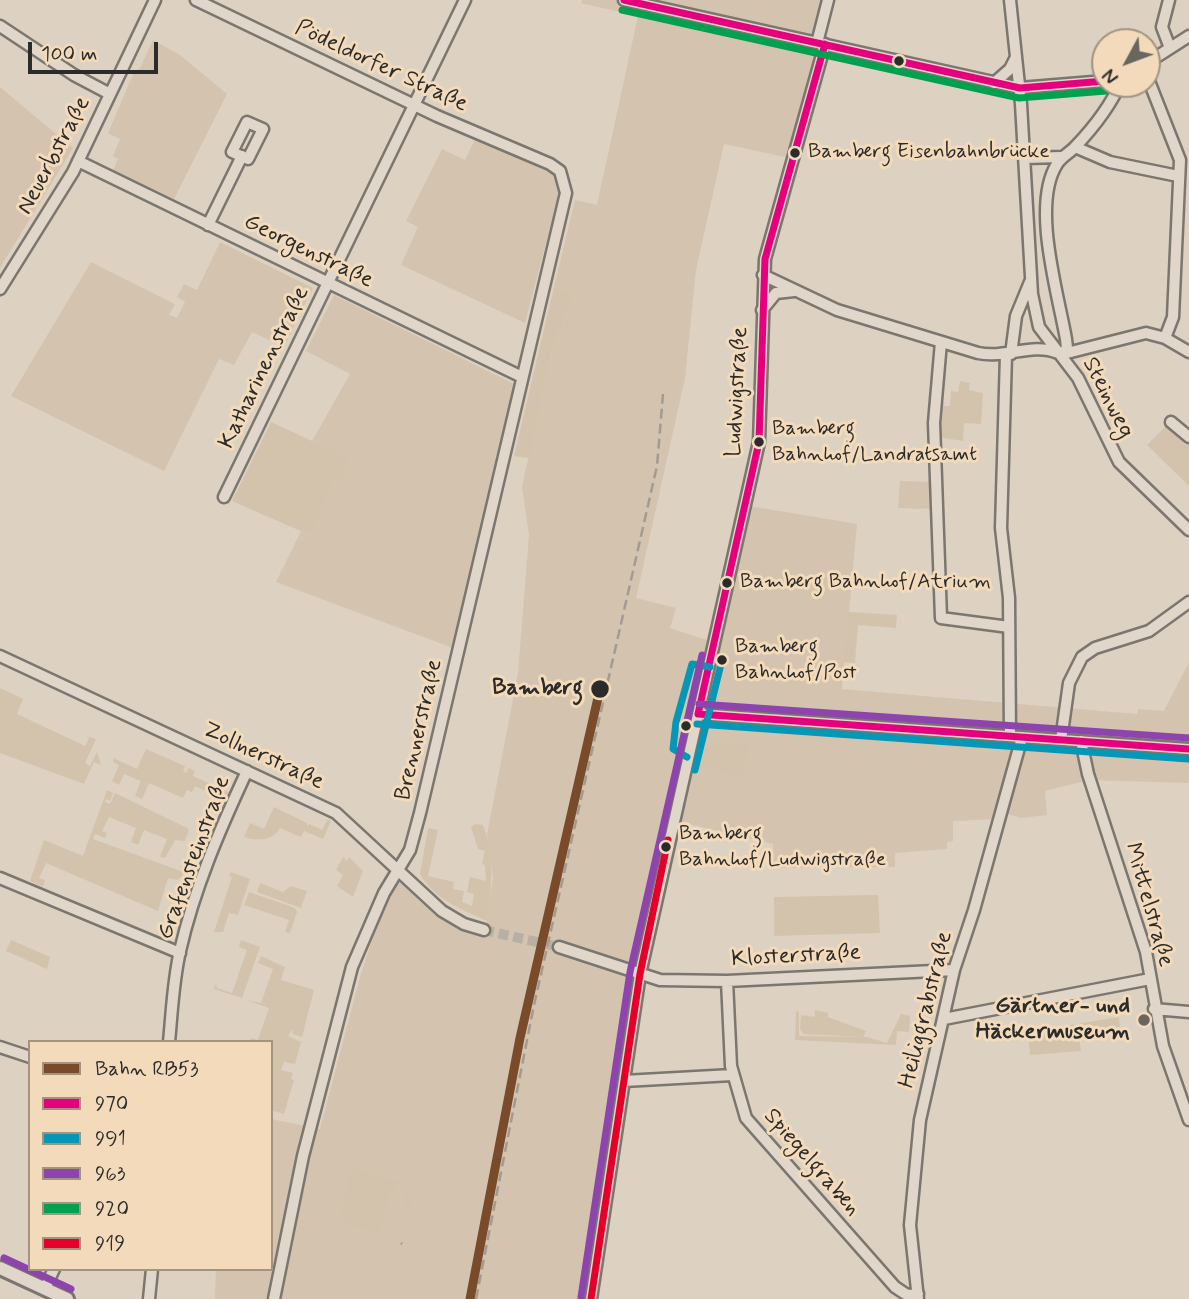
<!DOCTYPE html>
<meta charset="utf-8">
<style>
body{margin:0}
#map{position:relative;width:1189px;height:1299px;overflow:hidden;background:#ddd1c1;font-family:Mynerve,sans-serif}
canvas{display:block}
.legend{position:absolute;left:28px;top:1040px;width:245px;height:231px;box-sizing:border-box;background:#f2daba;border:2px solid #a29481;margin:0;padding:9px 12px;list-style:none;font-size:21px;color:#2b2b2b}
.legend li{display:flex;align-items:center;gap:14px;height:35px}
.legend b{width:35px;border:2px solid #a29481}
.north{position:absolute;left:1091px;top:28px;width:70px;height:70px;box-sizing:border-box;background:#f2daba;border:2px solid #a29481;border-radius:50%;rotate:229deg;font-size:19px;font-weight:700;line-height:28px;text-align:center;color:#2b2b2b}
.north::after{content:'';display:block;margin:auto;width:24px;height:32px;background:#696560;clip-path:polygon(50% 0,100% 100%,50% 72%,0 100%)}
.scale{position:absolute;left:28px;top:42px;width:130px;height:32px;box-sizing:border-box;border:4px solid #2b2b2b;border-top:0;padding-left:9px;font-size:21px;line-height:24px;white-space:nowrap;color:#2b2b2b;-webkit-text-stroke:5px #f2daba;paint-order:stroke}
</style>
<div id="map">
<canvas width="1189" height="1299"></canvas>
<ul class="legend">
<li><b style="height:9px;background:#7a4b2a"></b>Bahn RB53</li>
<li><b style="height:9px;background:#e5007d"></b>970</li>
<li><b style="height:9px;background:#0696b6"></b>991</li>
<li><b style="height:9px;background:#8e44ad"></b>963</li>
<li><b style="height:9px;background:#02a04f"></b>920</li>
<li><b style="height:9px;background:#e4002b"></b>919</li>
</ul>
<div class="north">N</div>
<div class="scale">100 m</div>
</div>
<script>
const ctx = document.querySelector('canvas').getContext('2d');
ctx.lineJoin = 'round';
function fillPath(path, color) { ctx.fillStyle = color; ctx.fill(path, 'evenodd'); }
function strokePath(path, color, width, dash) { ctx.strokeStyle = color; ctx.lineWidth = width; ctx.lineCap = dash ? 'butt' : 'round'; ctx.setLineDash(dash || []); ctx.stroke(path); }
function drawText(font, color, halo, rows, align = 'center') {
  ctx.font = font + ' Mynerve,sans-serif'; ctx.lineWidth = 6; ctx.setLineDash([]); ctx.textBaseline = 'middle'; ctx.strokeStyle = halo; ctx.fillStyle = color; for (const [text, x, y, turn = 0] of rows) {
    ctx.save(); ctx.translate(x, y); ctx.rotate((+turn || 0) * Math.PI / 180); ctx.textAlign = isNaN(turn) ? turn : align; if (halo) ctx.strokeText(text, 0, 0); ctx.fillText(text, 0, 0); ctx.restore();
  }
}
fillPath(new Path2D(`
 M582 0H835L823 46 785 157 724 144 696 270 685 378 636 598 676 608 670 628 707 640 749 506 857 524 842 689 1137 714 1138 709 1164 711 1189 662V783L1089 780 1045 791 1047 815 1021 818 1001 812 998 819 953 821V841L947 842V849L895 853V867L773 868V844L680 822 642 975 593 1299H215L216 1269H271V1119L320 1129 360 977 384 902 395 879 454 924 485 934 493 878 487 835 518 673 529 535 522 487 551 354 575 293 554 287 575 200 597 205 638 16 581 3Z
 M153 40 180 55 227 94 174 199 113 170 118 159 113 156 120 139 108 133 134 72 140 68Z
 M0 87 73 148 0 268Z
 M476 137 556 176 560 190 525 323 401 265 418 227 406 221 442 149 465 160Z
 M220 242 313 288 284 347 252 332 234 365 219 359 164 471 11 396 91 262 175 304 169 315 177 318 185 302 177 297 184 284 197 290Z
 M334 295 514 384 453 648 276 582 301 531 310 535 315 530 333 479 349 459 312 441 350 374 306 351Z
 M900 481 933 482V509L898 508Z`), '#d4c4af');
fillPath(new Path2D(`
 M554 287 575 293 551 354 529 458 514 456Z
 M960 381 970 383 969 390 983 393 981 424 964 423 963 441 937 437 936 421H942L943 400 944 406H950L951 391 958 392Z
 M271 422 349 458 339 482 333 480 315 530 310 535 232 501Z
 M1169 423 1187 438 1183 443 1185 445 1189 442V486L1147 445Z
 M848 612 897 615 896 628 858 625 855 663 844 662Z
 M0 688 23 699 17 714 85 746 89 738 86 736 96 739 85 763 90 766 97 752 101 765 94 762 84 784 0 753Z
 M749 743 742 776 702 767 694 772C702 738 719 744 749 743Z
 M146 749 185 766 183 771 186 773 189 768 195 771 193 776 230 793 227 801 195 786 192 792 187 790 183 798 149 783 142 799 135 796 141 781 124 774 119 785 112 781 119 765 113 762V758L137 769Z
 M107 790 113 793 110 801 106 799 105 802 110 804 115 793 189 829 185 841 175 840 165 858 160 857 167 839 144 830 138 845 131 842 136 828 109 817 102 831 107 833 105 838 95 834 93 839 186 873 177 880 168 878 158 911 46 863 39 878 45 880 43 887 30 881 44 840 83 856Z
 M274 807 307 823V827L309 824 322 830 328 819 331 821 323 839 304 831 301 837 280 828C273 840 259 842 244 837L250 823 264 829Z
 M475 824 483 825C495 857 492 888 487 921 461 909 435 900 420 874L428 828 438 830 428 876 454 882 453 889 464 891 462 902 472 906 474 894 467 892 470 877 486 881 485 865 482 864 485 851 478 849 471 827Z
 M343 857 347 861 349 857 363 871 353 897 337 886 343 875 336 870Z
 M231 872 250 879 238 915 229 913 223 932H214L232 877 229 876Z
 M260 883 283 892 291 886 307 891 301 908 257 892Z
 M249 892 295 908 297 912 290 933 285 932 289 920 244 905Z
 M878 895 880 933 774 936V897Z
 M11 940 50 957 47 969 6 951Z
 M241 940 260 947 242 998 214 989 216 984 217 988 232 993 247 950 239 947Z
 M261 956 285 967 281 980 314 990 302 1037 293 1034 292 1029 288 1036 301 1042 295 1064 284 1062 281 1070 293 1073 291 1079 294 1080 284 1114 271 1110V1042H250L251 1038 258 1040 269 1008 246 1000 261 1003 273 969 258 963Z
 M815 1010 828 1013V1017L866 1031 863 1037 804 1034 800 1029 801 1015 815 1017Z
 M796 1011 799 1012V1036L867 1037 887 1043 901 1014 910 1016 909 1032 897 1031 896 1045 795 1040Z
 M1119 1017 1120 1031 1079 1037 1081 1051 1030 1055 1028 1032Z
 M351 1169 399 1182 407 1181 412 1213 404 1211 407 1189 402 1184 395 1186 394 1193H389L380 1232 347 1225 341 1216Z`), '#d3c3ad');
strokePath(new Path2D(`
 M484 930 559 947`), '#b9b0a3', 10, [10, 5]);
const minor = new Path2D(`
 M196 0 437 116 550 164 560 171 566 193 420 813 410 850 384 893 352 967 303 1156 274 1299
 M624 0 1020 88 1105 81
 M1010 0 1021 104 1032 294 1039 327 1078 378 1119 462 1189 530
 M1169 0 1162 27 1170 48
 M0 26 74 75 110 94
 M817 43 828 0
 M1147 63 1189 36
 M1147 76 1180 160 1173 317 1165 338
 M994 83 1010 69 1016 57
 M247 122 263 129 248 159 232 152Z
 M1075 147 1110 162 1178 176
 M1025 158 1061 157
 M78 161 522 377
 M208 225 242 156
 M763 275 837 310 978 353C1006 359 1032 342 1058 353
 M0 289 73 172 155 0
 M762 310 776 293 794 291
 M941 342 934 423 941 618 1009 627
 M1011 354 1016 316 1030 282
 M1062 354 1067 348 1066 339C1058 293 1031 205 1057 164 1062 156 1070 153 1076 146 1093 128 1110 106 1120 84
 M1063 354 1146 333 1165 338 1189 352
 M1006 355 1001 528 1009 598 1010 736
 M1171 422 1189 437
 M224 497 465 0
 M0 656 336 813 442 911 464 924 484 930
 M698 714 1189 749
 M1061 740 1069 683 1082 657 1095 648 1149 631 1189 602
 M1081 741 1088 774 1146 952 1163 1046 1189 1120
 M0 878 180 953
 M559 947 660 980 727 981 954 970
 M727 981 731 1066 746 1118 895 1287 907 1295 918 1294
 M1154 1009 1189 1012
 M944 1019 1150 979
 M169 1042C172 1012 173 981 180 951 194 889 220 829 247 771
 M0 1047 30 1057
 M624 1081 732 1075
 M45 1288 54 1269
 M149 1299 152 1269
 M591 1299 640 974 759 442 765 259 825 44
 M918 1299 910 1225 920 1120 954 970 974 910 1022 737`);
const major = new Path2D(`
 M0 1268 67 1299`);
strokePath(minor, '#7b766e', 15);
strokePath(major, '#7b766e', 18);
strokePath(minor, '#e0d6ca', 10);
strokePath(major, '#e0d6ca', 12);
strokePath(new Path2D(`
 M401 1243 402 1244
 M476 1299 534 1005 657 466 663 394`), '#a29b94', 2.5, [10, 5]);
strokePath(new Path2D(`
 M624 0 1020 88 1105 81
 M698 714 759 442 765 259 825 44
 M698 714 1189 749`), '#e5007d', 7);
strokePath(new Path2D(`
 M697 724 1188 759
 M687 757 673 749 676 722 692 664 710 667
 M695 770 722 660`), '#0696b6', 7);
strokePath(new Path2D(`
 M699 704 1189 738
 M4 1258 71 1289
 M581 1297 630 972 702 655`), '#8e44ad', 7);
strokePath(new Path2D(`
 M622 10 1019 98 1106 91`), '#02a04f', 7);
strokePath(new Path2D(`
 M591 1299 640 974 668 840`), '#e4002b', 7);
strokePath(new Path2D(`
 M470 1299 520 1038 600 689`), '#7a4b2a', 9);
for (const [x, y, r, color] of [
 [899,61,6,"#2b2b2b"],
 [795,153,6,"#2b2b2b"],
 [759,442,6,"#2b2b2b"],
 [727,583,6,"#2b2b2b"],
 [722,660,6,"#2b2b2b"],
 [600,689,10,"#2b2b2b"],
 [686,726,6,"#2b2b2b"],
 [666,847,6,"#2b2b2b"],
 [1144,1020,7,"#696560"]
]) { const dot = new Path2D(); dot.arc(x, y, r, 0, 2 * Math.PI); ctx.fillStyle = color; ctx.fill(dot); strokePath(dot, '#f2daba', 2.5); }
drawText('21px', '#2b2b2b', '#f2daba', [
 ["Bamberg Eisenbahnbrücke",808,153],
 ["Bamberg",772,430],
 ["Bahnhof/Landratsamt",772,456],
 ["Bamberg Bahnhof/Atrium",740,583],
 ["Bamberg",735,648],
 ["Bahnhof/Post",735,674],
 ["Bamberg",679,835],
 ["Bahnhof/Ludwigstraße",679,861]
], 'left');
drawText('23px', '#2b2b2b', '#f2daba', [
 ["Pödeldorfer Straße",381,67,25],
 ["Neuerbstraße",55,156,-62],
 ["Georgenstraße",308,252,26],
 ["Katharinenstraße",265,368,-64],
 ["Ludwigstraße",738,392,-87],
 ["Steinweg",1107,398,63],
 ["Brennerstraße",420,730,-77],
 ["Zollnerstraße",263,757,25],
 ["Grafensteinstraße",195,858,-70],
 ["Mittelstraße",1148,905,74],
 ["Klosterstraße",796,957,-3],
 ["Heiliggrabstraße",927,1010,-76],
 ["Spiegelgraben",811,1163,49]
]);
drawText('bold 23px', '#2b2b2b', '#f2daba', [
 ["Bamberg",583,689]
], 'right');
drawText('bold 23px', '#2b2b2b', '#f2daba', [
 ["Gärtner- und",1130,1007],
 ["Häckermuseum",1130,1033]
], 'right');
</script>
